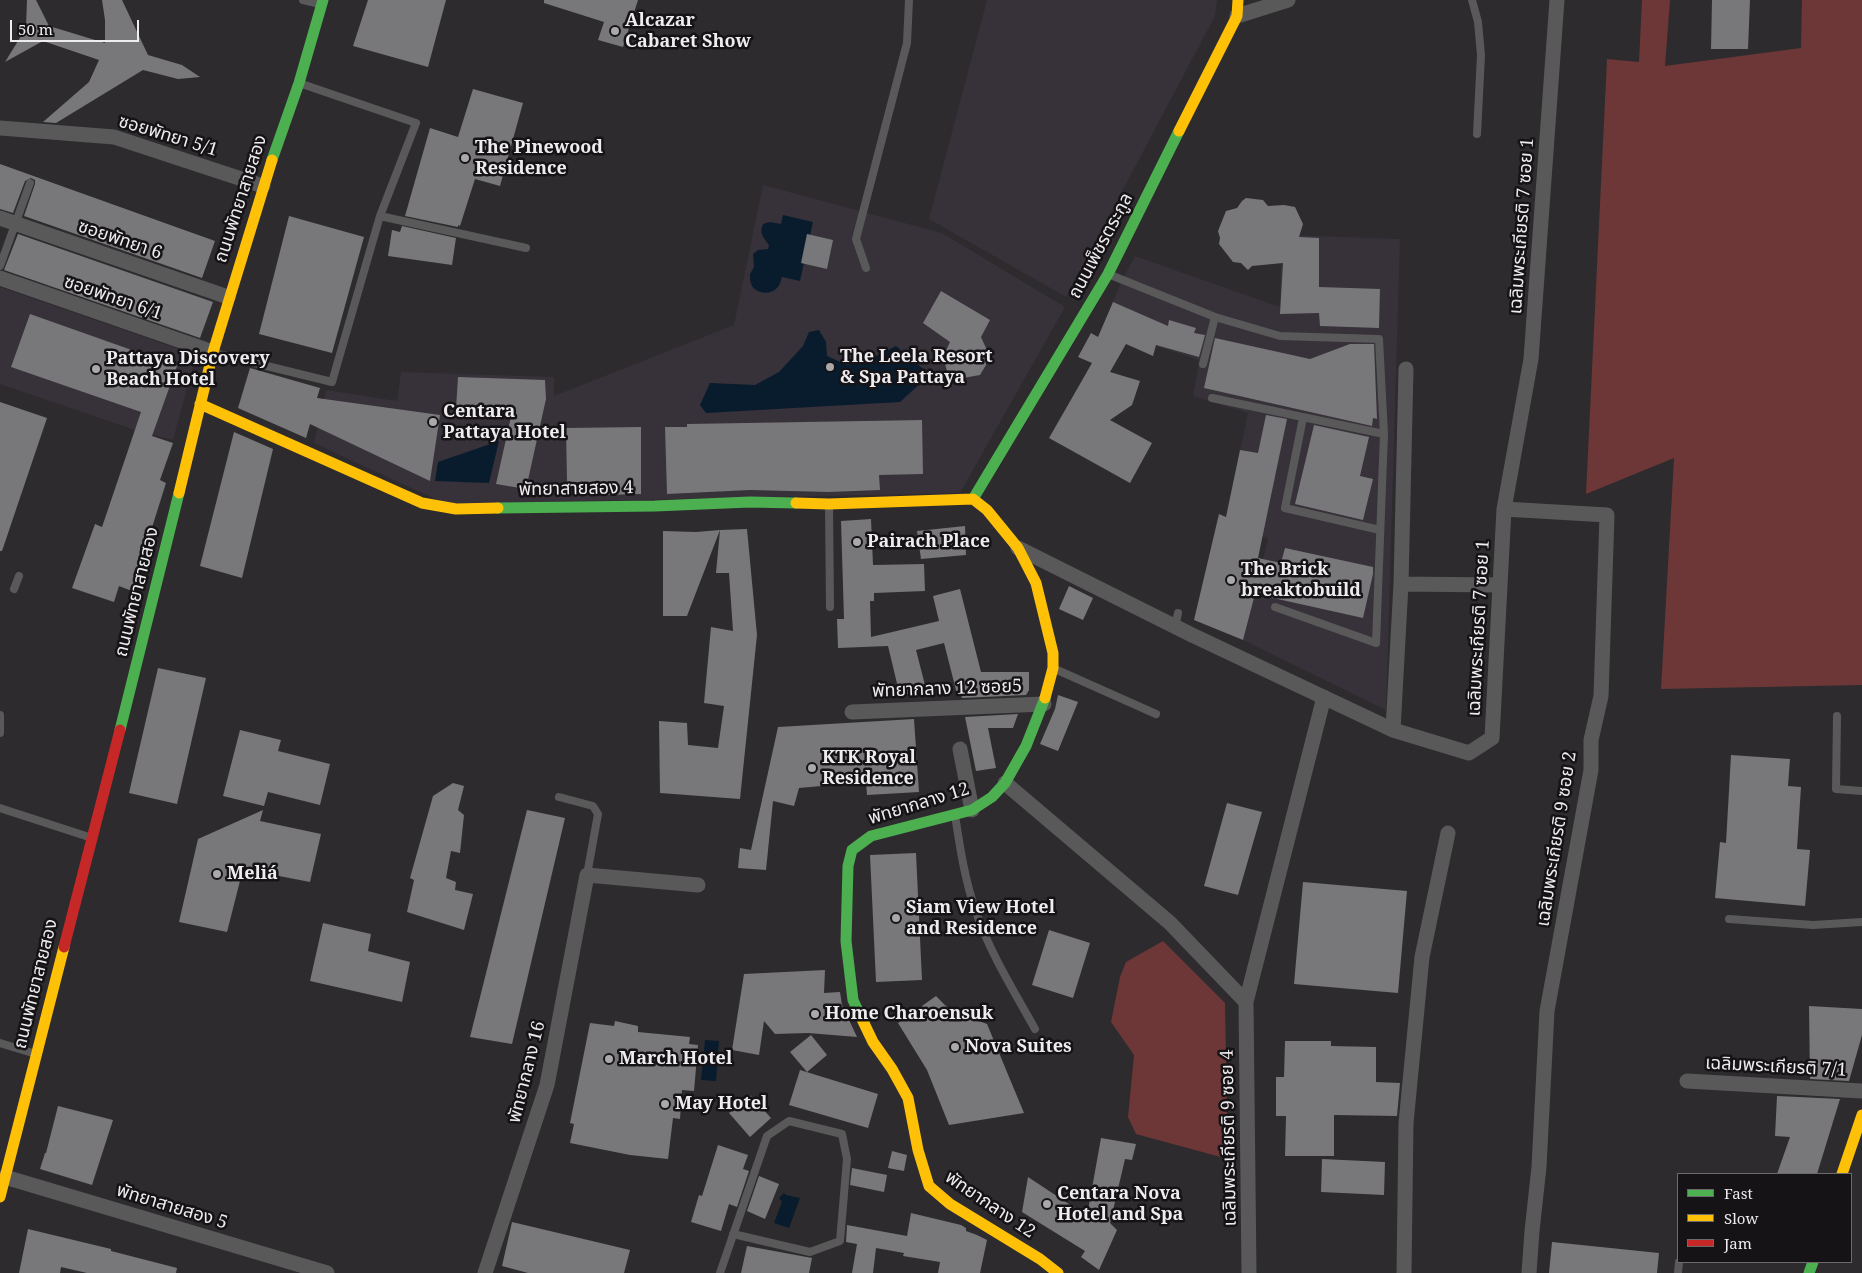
<!DOCTYPE html>
<meta charset="utf-8">
<style>
body{margin:0}
#map{position:relative;width:1862px;height:1273px;overflow:hidden;background:#2d2b2e;font-family:"Noto Serif",serif}
canvas{display:block}
.legend{position:absolute;left:1677px;top:1173px;width:175px;height:90px;box-sizing:border-box;background:#151315;border:1px solid #6c6a6c;margin:0;padding:6px 9px;list-style:none;font-size:15px;color:#eeecee}
.legend li{display:flex;align-items:center;gap:10px;height:25px}
.legend b{width:25px;border:1px solid #6c6a6c}
.scale{position:absolute;left:10px;top:20px;width:129px;height:22px;box-sizing:border-box;border:2px solid #eeecee;border-top:0;padding-left:6px;font-size:15px;line-height:18px;white-space:nowrap;color:#eeecee;-webkit-text-stroke:4px #151315;paint-order:stroke}
</style>
<div id="map">
<canvas width="1862" height="1273"></canvas>
<ul class="legend">
<li><b style="height:6px;background:#4caf50"></b>Fast</li>
<li><b style="height:6px;background:#ffc107"></b>Slow</li>
<li><b style="height:6px;background:#c62828"></b>Jam</li>
</ul>
<div class="scale">50 m</div>
</div>
<script>
const ctx = document.querySelector('canvas').getContext('2d');
ctx.lineJoin = 'round';
function fillPath(path, color) { ctx.fillStyle = color; ctx.fill(path, 'evenodd'); }
function strokePath(path, color, width, dash) { ctx.strokeStyle = color; ctx.lineWidth = width; ctx.lineCap = dash ? 'butt' : 'round'; ctx.setLineDash(dash || []); ctx.stroke(path); }
function drawText(font, color, halo, rows, align = 'center') {
  ctx.font = font + ' "Noto Serif","Noto Sans Thai",serif'; ctx.lineWidth = 5; ctx.setLineDash([]); ctx.textBaseline = 'middle'; ctx.strokeStyle = halo; ctx.fillStyle = color; for (const [text, x, y, turn = 0] of rows) {
    ctx.save(); ctx.translate(x, y); ctx.rotate((+turn || 0) * Math.PI / 180); ctx.textAlign = isNaN(turn) ? turn : align; if (halo) ctx.strokeText(text, 0, 0); ctx.fillText(text, 0, 0); ctx.restore();
  }
}
fillPath(new Path2D(`
 M987 0H1217L1215 16 1066 297 929 219Z
 M763 185 942 233 1065 307 960 493 446 504 314 443 326 390 397 401 401 372 554 377V396L734 325Z
 M1289 235 1400 239 1386 710 1243 640 1268 539 1226 517 1248 413 1193 396 1199 360 1156 346 1153 356 1100 332 1122 280 1135 256 1280 307 1281 258Z
 M0 287 196 355 173 440 135 430 0 384Z`), '#373139');
fillPath(new Path2D(`
 M1642 0H1670L1665 66 1801 48 1802 0H1862V685L1661 689 1674 458 1586 494 1607 59 1639 62Z
 M1163 941 1225 1003 1228 1159 1136 1134 1128 1117 1134 1055 1111 1022 1120 977 1126 962Z`), '#6c3736');
fillPath(new Path2D(`
 M783 215 813 222 800 281 782 277C781 280 780 285 777 288 771 295 757 294 752 286 750 282 750 278 750 274L754 267 753 254 758 250 768 249 769 245C763 237 759 233 763 224L770 222 781 224Z
 M819 330 826 342 827 356 847 365 864 362 896 346 922 368 923 381 900 402 706 413 700 405 710 383 755 385 779 372 803 346 809 332Z
 M499 441 489 483 435 481 438 462Z
 M705 1040 719 1041 716 1081 701 1080Z
 M784 1193 786 1195 800 1198 789 1228 774 1223 782 1202 779 1198Z`), '#091c2e');
fillPath(new Path2D(`
 M27 0H36L49 26 105 43V20L102 0H122L148 55 182 65 200 77 178 79 143 70 56 123 43 122 89 82 99 60 43 41 5 62 26 28Z
 M368 0H446L428 67 353 46Z
 M544 0H638L623 47 598 40 604 22 544 3Z
 M1712 0H1750L1748 49H1711Z
 M473 89 523 103 500 186 475 179 460 226 458 225V227L405 216 430 128 458 137Z
 M0 164 215 241 202 278 24 216 35 184V180L31 178 25 181 13 213 0 209Z
 M1246 198 1263 200 1268 206 1284 205 1295 207 1303 224 1299 237 1319 238V287L1380 289 1379 328 1320 326 1319 313 1280 314 1283 263 1252 266 1248 270 1241 263 1233 262 1219 244 1220 238 1218 231 1226 211 1237 208 1242 201Z
 M289 216 364 237 332 353 259 334Z
 M402 226 456 238 452 265 388 256 392 230 400 232Z
 M18 234 213 302 200 338 4 270Z
 M807 234 833 240 827 269 801 263Z
 M941 291 990 320 981 337 986 348V365L980 375 963 378 947 371 943 357 950 342 923 323Z
 M1113 302 1168 326 1169 320 1196 328 1194 333 1205 335 1199 357 1156 345 1153 356 1126 344 1110 372 1140 381 1132 405 1110 420 1152 443 1130 483 1049 438 1092 363 1078 357 1091 333 1098 337Z
 M30 314 177 366 152 436 173 443 160 480 166 483 132 591 119 586 114 602 72 588 95 524 102 527 141 412 11 367Z
 M1215 338 1310 359 1350 344H1374L1377 419 1373 418 1372 426 1204 388Z
 M250 368 320 388 317 398 440 415 430 481 310 424 306 438 238 408Z
 M458 377 545 380 546 399 526 489 496 484 512 412 456 409Z
 M0 402 47 418 2 551H0Z
 M1266 415 1287 419 1258 558 1281 563 1285 548 1373 567V574L1363 618 1255 594 1243 640 1194 620 1219 514 1226 517 1240 450 1258 453Z
 M922 420 923 474 879 475 880 490 829 492 750 490 667 494 665 427H687V424Z
 M1314 425 1369 437 1360 476 1373 479 1363 520 1295 504Z
 M641 427V494L606 495V482H567L566 428Z
 M234 432 273 449 242 578 200 566Z
 M871 519 873 565 924 564 925 591 874 593V601H870L871 637 939 621 933 596 960 589 981 672H1029V690L1026 695 962 698 961 694H957L944 643 916 650 926 689 900 696 888 646 838 648 837 619H844L841 521Z
 M965 526 966 555 921 559 917 531Z
 M747 529 757 635 740 799 660 793 659 721 687 723 688 745 718 748 724 706 704 703 711 627 733 631 729 573H716L720 530Z
 M720 530 687 616H663V531L696 532Z
 M1069 586 1093 598 1083 620 1059 609Z
 M158 668 206 678 177 804 129 793Z
 M1058 695 1078 702 1058 751 1040 744 1055 709Z
 M1018 714 1013 728H988L996 768 976 771 965 717Z
 M914 719 919 792 867 795 866 782 799 788 794 806 773 801 766 870 738 868 740 848 751 850 778 727Z
 M240 730 281 740 278 751 330 764 320 805 268 792 264 806 223 796Z
 M1731 755 1790 759 1788 786 1801 787 1797 849 1810 850 1805 906 1715 898 1720 842 1726 843Z
 M453 783 464 786 458 810 464 815 460 853 451 851 446 878 456 882 455 890 473 894 464 930 407 912 414 880 410 878 433 796Z
 M1227 803 1262 812 1238 895 1204 886Z
 M263 810 260 821 321 834 310 882 243 869 227 932 179 922 198 839Z
 M527 810 565 818 512 1044 470 1037Z
 M916 853 922 980 876 982 870 855Z
 M1303 882 1407 891 1398 993 1294 984Z
 M323 923 371 934 368 951 410 962 402 1002 310 981Z
 M1049 930 1090 943 1073 998 1032 985Z
 M825 970 824 993 840 992 842 1005 857 1037 808 1033 775 1034 764 1021 759 1055 732 1050 744 974Z
 M936 996 950 1010 987 1024 1024 1113 949 1125 927 1070 898 1023Z
 M1809 1006 1862 1009V1035L1849 1081 1810 1079Z
 M615 1021 638 1026V1032L690 1037 689 1044 698 1045 694 1091 682 1090 680 1119 673 1118 668 1159 630 1155 570 1143 574 1124 570 1123 590 1023 614 1026Z
 M811 1035 827 1055 807 1072 790 1052Z
 M1285 1041H1331V1046L1376 1047V1082L1400 1083 1397 1116 1334 1115V1156H1285L1286 1116H1276V1077H1284Z
 M800 1070 878 1094 868 1128 789 1105Z
 M750 1095 771 1118 750 1137 729 1113Z
 M1777 1096 1840 1099 1817 1174H1777L1790 1137 1775 1136Z
 M58 1106 113 1120 92 1185 40 1169 45 1153H46Z
 M1101 1138 1136 1144 1132 1160 1125 1159 1110 1223 1117 1230 1099 1270 1081 1257 1085 1251 1022 1212 1028 1177 1087 1216Z
 M718 1145 748 1155 743 1169 749 1171 737 1207 729 1204 721 1231 691 1222 699 1195 702 1196Z
 M892 1151 907 1155 904 1171 888 1168Z
 M1322 1159 1385 1162 1384 1195 1321 1192Z
 M852 1168 887 1175 884 1192 850 1185Z
 M759 1176 779 1184 765 1219 747 1211Z
 M911 1213 961 1225 966 1228V1231L977 1235 987 1240 980 1273H938L940 1262 903 1256 904 1253 876 1248 873 1273H852L857 1244 846 1242 847 1225 907 1236Z
 M512 1222 630 1250 624 1273H528L502 1266Z
 M28 1229 111 1249V1251L177 1268 176 1273H87L61 1267 60 1273H19Z
 M1552 1242 1659 1253 1657 1273H1549Z
 M747 1246 812 1258 809 1273H741Z`), '#78777a');
strokePath(new Path2D(`
 M303 0 320 4
 M1472 0 1478 22 1481 55 1477 134
 M380 216 526 248
 M0 266 30 183
 M866 268 856 239 907 43 909 0
 M1108 274 1215 317 1280 336 1379 339 1384 434 1376 643 1275 607
 M214 353 332 382 380 216 416 123 299 83
 M1203 364 1215 317
 M1212 398 1384 434
 M1303 418 1285 508 1380 530
 M829 504 830 607
 M14 589 19 576
 M1175 627 1178 613
 M1055 669 1156 714
 M0 715V733
 M1837 716 1836 789 1862 791
 M559 797 593 806 598 814 587 875
 M0 808 92 838
 M955 815C960 848 965 881 976 912 990 953 1014 991 1035 1029
 M1729 919 1813 925 1862 922
 M0 1043 36 1054
 M720 1273 767 1136 789 1121 842 1134 847 1159 840 1241 810 1252 733 1234
 M1678 1273 1679 1262`), '#5a595a', 8);
strokePath(new Path2D(`
 M1237 16 1288 0
 M0 128 114 137 263 186
 M0 218 228 297
 M0 278 213 352
 M1504 509 1607 515 1601 696 1591 740V770L1547 1011 1539 1167 1532 1231 1529 1273
 M1018 548 1192 635 1393 730 1469 753 1492 738 1504 509 1531 359 1557 0
 M1401 584 1499 585
 M852 712 1044 704
 M1393 730 1401 584 1406 369
 M960 749 972 810
 M1005 783 1170 923 1246 1002
 M1687 1081 1862 1091
 M5 1177 327 1273
 M485 1273 547 1085 587 875 698 885
 M1249 1273 1246 1002 1324 697
 M1404 1273 1406 1123 1422 957 1448 833`), '#5a595a', 15);
strokePath(new Path2D(`
 M272 160 299 83 323 0
 M973 499 1108 274 1179 131
 M498 508 655 506 750 502 796 503
 M120 730 179 493
 M861 1017 853 1000 846 941 848 866 852 850 871 836 972 810 992 797 1005 783 1026 746 1045 698
 M1809 1273 1813 1262`), '#4caf50', 11);
strokePath(new Path2D(`
 M1179 131 1237 16 1238 0
 M200 404 422 503 456 509 498 508
 M179 493 213 352 272 160
 M973 499 987 510 1018 548 1036 583 1053 653V668L1045 698
 M796 503 829 504 973 499
 M861 1017 873 1042 892 1069 908 1098 918 1150 929 1186 950 1204 1040 1259 1058 1273
 M1842 1174 1862 1115
 M0 1197 64 947`), '#ffc107', 11);
strokePath(new Path2D(`
 M64 947 120 730`), '#c62828', 11);
for (const [x, y, r, color] of [
 [615,31,5,"#aaa8ab"],
 [465,158,5,"#aaa8ab"],
 [830,367,5,"#aaa8ab"],
 [96,369,5,"#aaa8ab"],
 [433,422,5,"#aaa8ab"],
 [857,542,5,"#aaa8ab"],
 [1231,580,5,"#aaa8ab"],
 [812,768,5,"#aaa8ab"],
 [217,874,5,"#aaa8ab"],
 [896,918,5,"#aaa8ab"],
 [815,1014,5,"#aaa8ab"],
 [955,1047,5,"#aaa8ab"],
 [609,1059,5,"#aaa8ab"],
 [665,1104,5,"#aaa8ab"],
 [1047,1204,5,"#aaa8ab"]
]) { const dot = new Path2D(); dot.arc(x, y, r, 0, 2 * Math.PI); ctx.fillStyle = color; ctx.fill(dot); strokePath(dot, '#151315', 2); }
drawText('bold 18px', '#eeecee', '#151315', [
 ["Alcazar",625,21],
 ["Cabaret Show",625,42],
 ["The Pinewood",475,148],
 ["Residence",475,169],
 ["The Leela Resort",840,357],
 ["& Spa Pattaya",840,378],
 ["Pattaya Discovery",106,359],
 ["Beach Hotel",106,380],
 ["Centara",443,412],
 ["Pattaya Hotel",443,433],
 ["Pairach Place",867,542],
 ["The Brick",1241,570],
 ["breaktobuild",1241,591],
 ["KTK Royal",822,758],
 ["Residence",822,779],
 ["Meliá",227,874],
 ["Siam View Hotel",906,908],
 ["and Residence",906,929],
 ["Home Charoensuk",825,1014],
 ["Nova Suites",965,1047],
 ["March Hotel",619,1059],
 ["May Hotel",675,1104],
 ["Centara Nova",1057,1194],
 ["Hotel and Spa",1057,1215]
], 'left');
drawText('18px', '#eeecee', '#151315', [
 ["ซอยพัทยา 5/1",168,136,17],
 ["ถนนพัทยาสายสอง",241,199,-72],
 ["เฉลิมพระเกียรติ 7 ซอย 1",1522,226,-86],
 ["ซอยพัทยา 6",120,240,19],
 ["ถนนเพ็ชรตระกูล",1101,246,-62],
 ["ซอยพัทยา 6/1",113,298,19],
 ["พัทยาสายสอง 4",576,489,-1],
 ["ถนนพัทยาสายสอง",137,592,-76],
 ["เฉลิมพระเกียรติ 7 ซอย 1",1479,628,-87],
 ["พัทยากลาง 12 ซอย5",947,689,-2],
 ["พัทยากลาง 12",919,804,-17],
 ["เฉลิมพระเกียรติ 9 ซอย 2",1557,839,-81],
 ["ถนนพัทยาสายสอง",36,984,-76],
 ["เฉลิมพระเกียรติ 7/1",1776,1067,3],
 ["พัทยากลาง 16",527,1072,-76],
 ["เฉลิมพระเกียรติ 9 ซอย 4",1229,1138,-91],
 ["พัทยากลาง 12",990,1205,34],
 ["พัทยาสายสอง 5",172,1207,17]
]);
</script>
